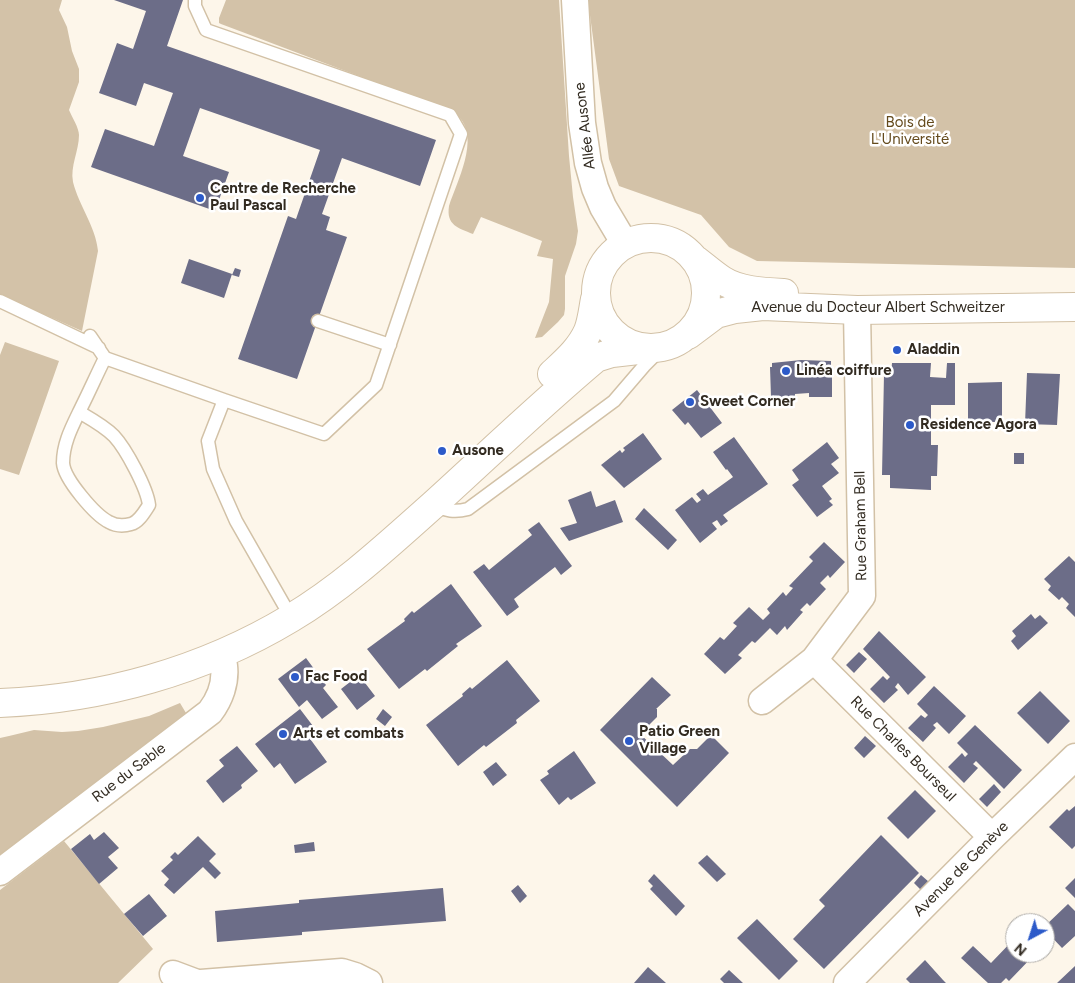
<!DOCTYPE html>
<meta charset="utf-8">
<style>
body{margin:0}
#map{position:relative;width:1075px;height:983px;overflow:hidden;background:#fdf6ea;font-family:Figtree,sans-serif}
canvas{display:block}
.north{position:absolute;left:1005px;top:913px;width:50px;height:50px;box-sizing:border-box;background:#fff;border:1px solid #adaaa6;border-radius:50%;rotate:220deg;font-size:14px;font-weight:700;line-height:20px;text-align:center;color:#322b21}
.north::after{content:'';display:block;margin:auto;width:18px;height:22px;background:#2c5ac9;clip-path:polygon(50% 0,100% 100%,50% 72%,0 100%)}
</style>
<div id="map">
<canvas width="1075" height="983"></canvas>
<div class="north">N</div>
</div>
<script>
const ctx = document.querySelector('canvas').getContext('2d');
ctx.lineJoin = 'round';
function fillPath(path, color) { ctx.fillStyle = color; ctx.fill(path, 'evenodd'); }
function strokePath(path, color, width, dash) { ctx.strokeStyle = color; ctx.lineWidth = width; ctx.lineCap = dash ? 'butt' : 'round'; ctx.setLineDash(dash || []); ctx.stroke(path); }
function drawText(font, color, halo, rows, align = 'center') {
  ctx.font = font + ' Figtree,sans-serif'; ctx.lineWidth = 5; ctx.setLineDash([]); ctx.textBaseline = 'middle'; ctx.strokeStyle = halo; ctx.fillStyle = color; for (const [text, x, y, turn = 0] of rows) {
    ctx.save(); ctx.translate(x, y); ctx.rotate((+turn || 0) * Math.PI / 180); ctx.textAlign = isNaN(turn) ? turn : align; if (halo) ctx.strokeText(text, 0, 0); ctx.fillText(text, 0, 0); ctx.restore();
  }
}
fillPath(new Path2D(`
 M0 0H62L59 10 67 27 72 51 79 69V82L69 110C72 117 79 128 79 135 79 151 70 166 73 182 79 206 96 227 98 251L82 331 0 295Z
 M226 0H559L569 156 573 197 578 231 576 244 565 276V309L564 315 558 322 542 337 535 338 549 302 553 259 537 256 542 241 481 217 473 234C458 228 446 225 449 206 457 181 480 139 459 117 456 114 452 112 449 110L221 24 219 23V18Z
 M588 0H1075V268L757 261 729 247 701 215 619 186 609 159Z
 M5 342 59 361 19 475 0 469V355Z
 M180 703 186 713 0 855V738L9 736 34 730 62 732 78 731 103 727 149 716Z
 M64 841 153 949 118 983H0V890Z`), '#d3c2a8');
fillPath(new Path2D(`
 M114 0H183L167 46 436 140 420 186 342 158 322 214 330 217 326 230 347 237 297 379 238 359 288 216 296 219 320 150 200 108 183 156 229 172 215 211 91 167 105 129 154 146 173 93 144 83 136 106 99 93 117 43 133 49 146 11Z
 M189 259 232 274 224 298 181 283Z
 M235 268 241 270 239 277 232 275Z
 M801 360 831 361V366H832V397H809V393L795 394V397H771L770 367H772V363Z
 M892 363H931L930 377 946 378 947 363H955V405H931V445H938L937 476H931V490L890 488V475H882L884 374 891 375Z
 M1027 373 1060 374 1057 425 1025 424Z
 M1002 382V422H968V383Z
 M697 390 722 423 701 438 688 422 685 425 672 410Z
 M643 433 662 459 624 488 601 465 620 450 622 453 625 450 623 448Z
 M734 437 768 484 723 515 728 521 721 526 717 520 712 523 717 529 700 543 675 510 692 497 697 503 701 500 696 494 703 489 708 495 733 477 727 469 726 470 713 452Z
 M827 442 839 458 831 464 839 473 822 486 832 499 829 501 833 505 817 517 792 485 799 480 792 470Z
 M1014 453H1024V464H1014Z
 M591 491 596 507 615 500 623 522 569 541 560 528 577 523 568 500Z
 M644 508 677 540 668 550 635 519Z
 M539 522 572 566 561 575 555 567 514 599 519 607 507 616 473 572 484 564 489 570 532 535 528 530Z
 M824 542 845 562 830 578 828 575 820 583 826 589 810 606 807 603 800 610 803 612 787 630 785 626 777 635 770 628 755 643 752 641 738 655 742 658 725 674 704 654 720 637 724 640 737 626 733 623 749 607 763 620 770 613 767 609 783 592 786 596 793 588 789 586 813 561 809 557Z
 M1069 556 1075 562V617L1066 608 1069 604 1062 597 1059 600 1048 590 1051 586 1044 579Z
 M451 584 482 626 456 644 458 646 427 671 425 669 399 689 367 649 405 621 404 619 412 611 414 613Z
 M1031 614 1035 619 1040 615 1048 623 1018 650 1011 641 1016 636 1012 631Z
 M879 631 926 677 908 695 898 683 895 687 898 690 884 703 870 689 883 676 887 680 890 677 863 649Z
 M859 652 867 659 854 673 846 665Z
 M306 658 326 685 323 688 338 707 322 719 307 700 299 707 278 679Z
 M507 660 540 701 516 720 517 723 486 747 484 745 458 766 426 725 463 696 462 694 470 687 472 689Z
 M359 675 375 696 357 710 341 689Z
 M652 677 671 695 656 709H657V717L640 734 673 765 690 749H697L711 735 729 753 677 807 600 730Z
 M934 686 966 716 949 734 937 722 933 725 936 728 923 742 908 728 921 715 925 718 928 715 917 704Z
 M1040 691 1070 721 1048 744 1017 713Z
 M300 709 316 730 308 736 327 762 295 784 280 763 274 768 255 744Z
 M383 709 392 717 385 726 376 719Z
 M975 725 1022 770 1004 789 976 761 973 764 978 768 964 783 948 767 962 753 965 757 968 754 957 743Z
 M865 736 876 746 864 758 854 748Z
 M237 746 258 771 241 785 242 788 223 803 206 781 224 766 219 760Z
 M574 751 596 783 571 800 568 797 559 805 540 780 549 774 547 771Z
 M496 762 507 775 493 786 483 772Z
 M994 784 1001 792 987 807 979 799Z
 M915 790 936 811 908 839 887 818Z
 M1075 806V846L1072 849 1049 827 1067 809 1069 811Z
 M104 832 119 848 108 857 118 868 99 884 71 849 90 834 94 840Z
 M881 835 919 873 824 969 793 939 825 906 819 900Z
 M198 836 216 854 209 861 221 873 215 879 203 867 174 894 164 885 169 879 161 871 173 860 170 857 175 852 178 855Z
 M314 842 315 851 295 853 294 845Z
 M707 855 726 874 717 882 698 863Z
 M654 874 685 906 676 916 650 889 653 886 648 881Z
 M921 875 929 882 921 890 914 883Z
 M1075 878V898L1065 888Z
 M518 885 527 896 520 903 511 891Z
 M443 888 446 921 302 932V935L217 942 215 911 299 903V900Z
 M149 894 167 916 143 936 124 914Z
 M1068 904 1075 911V936L1062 948 1045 930V926Z
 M757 919 798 961 779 980 737 938Z
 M1015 938V953H1036L1009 981 1006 978 1001 983H988L961 958 973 946 991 963Z
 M925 960 943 980 946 983H910L906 979Z
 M1075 966V983H1057Z
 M648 967 666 983H634Z
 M729 970 743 983H724L720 979Z`), '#6c6d88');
const service = new Path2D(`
 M195 0V6L206 30 450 115 461 134 376 385 324 434 224 400 208 441 213 469 236 521 284 605
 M0 301 99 348
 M318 321 390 345
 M90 336 105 358 224 400
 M79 412C91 419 104 426 114 436 126 449 147 488 149 505 145 511 139 522 131 524 124 526 116 526 109 522 95 515 64 479 63 463 63 442 73 425 82 406 90 390 97 374 105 358
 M432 505C446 510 453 513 468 509L614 401 644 366 662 348`);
const minor = new Path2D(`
 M575 0 582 123 588 163 595 188 603 207 625 244
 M814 660 992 837
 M762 701 814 660 862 596 857 310
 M0 872 210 712C220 699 226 682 224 666 223 662 221 658 219 655
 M173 974 197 983
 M201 983 342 972 355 976 369 983
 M847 983 992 837 1075 757`);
const secondary = new Path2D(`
 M596 293a55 55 0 1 1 110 0a55 55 0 1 1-110 0Z
 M696 260C705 267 713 274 722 280 739 291 763 292 784 293
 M688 335 716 314 735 309 763 306 857 310 1075 307
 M552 374C566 361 580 349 588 331 592 321 593 309 595 299
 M0 703C102 699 203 671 291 618 343 587 388 545 433 505 487 456 540 405 596 358L612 353 647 349`);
strokePath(service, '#d2c1a6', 15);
strokePath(minor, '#d2c1a6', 29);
strokePath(secondary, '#d2c1a6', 30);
strokePath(service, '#fff', 12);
strokePath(minor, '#fff', 26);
strokePath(secondary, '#fff', 28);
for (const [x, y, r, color] of [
 [200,198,5,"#2c5ac9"],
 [897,350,5,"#2c5ac9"],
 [786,371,5,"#2c5ac9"],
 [690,402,5,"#2c5ac9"],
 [910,425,5,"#2c5ac9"],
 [442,451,5,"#2c5ac9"],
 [295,677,5,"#2c5ac9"],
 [283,734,5,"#2c5ac9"],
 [629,741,5,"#2c5ac9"]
]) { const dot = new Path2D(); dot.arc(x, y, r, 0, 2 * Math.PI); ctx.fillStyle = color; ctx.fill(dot); strokePath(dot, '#fff', 2); }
drawText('15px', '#644a1c', '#fff', [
 ["Bois de",910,123],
 ["L'Université",910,140]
]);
drawText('15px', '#322b21', '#fff', [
 ["Allée Ausone",585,126,-97],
 ["Avenue du Docteur Albert Schweitzer",878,308],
 ["Rue Graham Bell",861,526,-91],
 ["Rue Charles Bourseul",903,749,45],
 ["Rue du Sable",129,773,-37],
 ["Avenue de Genève",961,869,-45]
]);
drawText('bold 15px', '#322b21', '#fff', [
 ["Centre de Recherche",210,189],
 ["Paul Pascal",210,206],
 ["Aladdin",907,350],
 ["Linéa coiffure",796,371],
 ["Sweet Corner",700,402],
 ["Residence Agora",920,425],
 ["Ausone",452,451],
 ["Fac Food",305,677],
 ["Patio Green",639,732],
 ["Village",639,749],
 ["Arts et combats",293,734]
], 'left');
</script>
